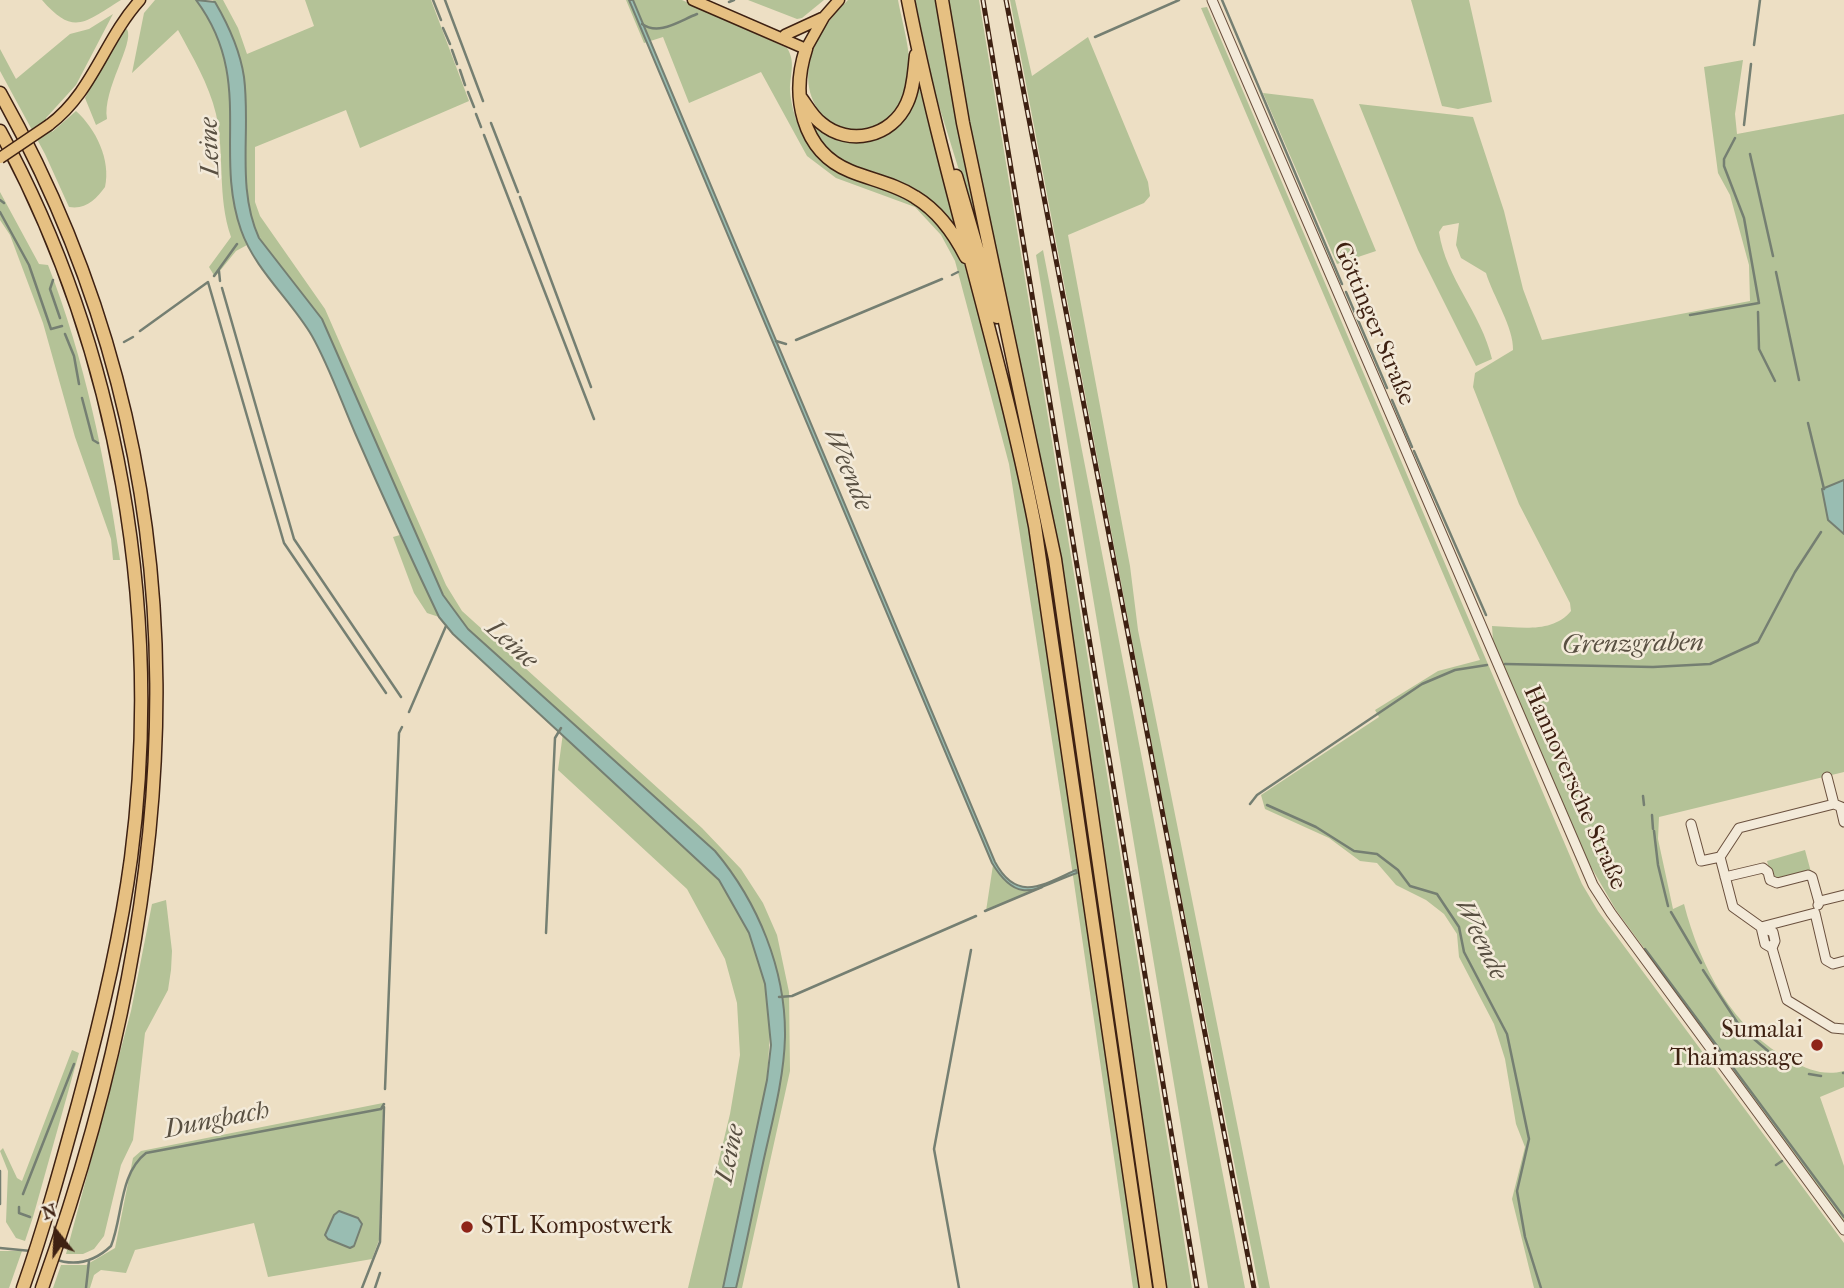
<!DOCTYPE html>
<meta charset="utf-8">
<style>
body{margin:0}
#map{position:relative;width:1844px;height:1288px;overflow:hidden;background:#eddfc4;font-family:"IM FELL French Canon",serif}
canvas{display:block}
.north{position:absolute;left:21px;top:1197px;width:70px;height:70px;-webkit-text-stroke:5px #f3ead9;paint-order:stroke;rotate:342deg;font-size:19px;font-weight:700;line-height:28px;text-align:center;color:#3e2112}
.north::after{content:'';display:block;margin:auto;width:24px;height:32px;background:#3e2112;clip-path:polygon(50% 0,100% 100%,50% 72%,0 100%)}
</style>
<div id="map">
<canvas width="1844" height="1288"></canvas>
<div class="north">N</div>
</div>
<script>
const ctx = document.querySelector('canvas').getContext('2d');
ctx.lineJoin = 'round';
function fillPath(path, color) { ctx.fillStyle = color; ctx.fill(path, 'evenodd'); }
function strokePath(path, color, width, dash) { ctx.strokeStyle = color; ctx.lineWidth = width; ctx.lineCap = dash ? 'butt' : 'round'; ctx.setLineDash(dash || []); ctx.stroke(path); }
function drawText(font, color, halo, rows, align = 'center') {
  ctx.font = font + ' "IM FELL French Canon",serif'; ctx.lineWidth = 5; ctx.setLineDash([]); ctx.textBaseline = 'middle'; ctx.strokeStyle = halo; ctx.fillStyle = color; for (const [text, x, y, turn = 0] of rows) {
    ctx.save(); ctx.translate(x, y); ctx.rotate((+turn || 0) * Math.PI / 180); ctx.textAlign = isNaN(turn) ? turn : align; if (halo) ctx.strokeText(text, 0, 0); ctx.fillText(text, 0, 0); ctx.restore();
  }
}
fillPath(new Path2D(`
 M42 0H121C85 22 74 37 42 0Z
 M155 0H196C257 80 212 163 247 245L236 251 215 277 209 267 231 237C217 196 225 155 216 114 209 84 192 56 178 30L132 73 144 13Z
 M213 0H223L238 28 247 54 314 26 305 0H431L469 101 360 148 346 110 255 147V202L260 216 325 309 446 585 462 611 702 828 741 869 763 903 777 935 789 992 790 1071 742 1288H736C747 1239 757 1191 767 1142 775 1108 784 1072 785 1037 786 970 758 902 715 851L468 629 443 595 322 319 259 238C223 160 270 85 213 0Z
 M626 0H682L787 48C796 62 790 74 790 90 791 107 798 131 810 144 819 154 836 159 848 165 895 190 942 210 964 263L1001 392 1023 496 1044 616 1141 1288H1133L1072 869 1009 464 955 261 941 235 915 207 836 178 807 156 761 72 689 103 663 37 644 43Z
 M748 0H824L802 18 797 19Z
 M848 0H898C903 27 915 63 907 90 878 184 742 104 848 0Z
 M915 0H937L994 283 935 93Z
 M946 0H979L1192 1288H1166L1057 546 966 115Z
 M1010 0H1015L1032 76 1088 37 1148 182 1150 196 1144 203 1068 235 1130 566 1138 630 1270 1288H1259L1170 840Z
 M1411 0H1469L1492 102 1458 109 1442 106Z
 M1207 7 1582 884 1598 911 1844 1243V1288H1534L1512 1199 1525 1147 1516 1124 1505 1059 1494 1024 1459 957 1457 934 1444 914 1426 900 1396 885 1377 863 1360 861 1329 838 1265 809 1261 795 1379 717 1375 710 1438 671 1480 660 1201 8Z
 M113 14 76 85 46 118 52 132 76 111C96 129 111 160 105 187 96 199 86 210 69 207L45 154 0 71V49L16 79 70 34 89 29Z
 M127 29C135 43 102 90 107 119L96 125 85 98 122 30Z
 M1743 60 1735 114 1737 134 1844 114V772L1659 817 1658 839 1673 909 1684 904C1700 966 1733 1031 1792 1061 1809 1070 1824 1076 1844 1071V1087L1820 1097 1844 1166V1221L1616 910 1587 860 1493 641 1492 626C1519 627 1552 634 1571 611L1570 603 1519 504 1473 387 1475 373 1513 350C1514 328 1493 296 1486 273L1461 258 1456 245 1459 223 1443 226 1439 232C1446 279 1481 312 1492 359L1476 366 1418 250 1359 104 1473 117 1504 211 1523 289 1542 340 1750 301 1749 265 1730 195 1718 173 1704 67Z
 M917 79 962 241 952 225 833 155 818 139 810 122 823 131 891 130Z
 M1263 93 1313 99 1376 251 1337 264Z
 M0 192 39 264 48 265C85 360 105 458 120 560H113L111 539 75 437 43 323 10 235 0 220Z
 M1043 250 1245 1288H1208L1036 255Z
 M400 535 439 617 427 613 414 593 393 537Z
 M563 733 719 880 749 933 765 984 771 1016 767 1080 723 1288H688L730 1114 740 1055 737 1003 725 959 687 889 558 770Z
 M1805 850 1811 872 1776 882 1772 879 1767 861Z
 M993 865C1004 882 1012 890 1033 891L986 911Z
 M166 900 172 951 171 970 168 990 145 1033 133 1140 121 1165 104 1236 94 1249 83 1254H66L131 1011 152 904Z
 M72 1050 79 1053 33 1217 25 1241 16 1238 6 1222 8 1171 0 1151 3 1148 17 1178 22 1181Z
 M383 1103 379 1240 372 1259 268 1277 254 1223 135 1250 126 1273 101 1270 94 1275 90 1288H53L61 1265H86L115 1248 133 1158 141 1151Z
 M0 1251H22L9 1288H0Z`), '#b4c297');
const water = new Path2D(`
 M196 0 215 2C229 26 240 50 244 77 251 131 236 187 259 238L322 319 443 595 468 629 715 851C758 902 786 970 785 1037 784 1079 772 1122 763 1163 754 1204 746 1247 736 1288H723L767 1080 771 1045 765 984 749 933 719 880 453 634 439 617C410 556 382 495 355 433 341 401 329 366 312 336 291 300 255 270 241 230 213 150 255 79 196 0Z
 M629 0H633L995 862C1017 903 1043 885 1076 870L1077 873C1038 886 1020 909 992 863Z
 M1844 480V534L1828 520 1822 489Z
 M339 1211 358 1218 362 1224 354 1246 350 1248 328 1239 325 1235 334 1215Z`);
fillPath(water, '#99bdb2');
strokePath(water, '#757f72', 2);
strokePath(new Path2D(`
 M433 0 441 20
 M445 0 483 101
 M1222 0 1342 284
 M729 2 734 0
 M642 24C659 36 679 21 697 14
 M443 28 450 44
 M1095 37 1179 0
 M1754 45 1760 0
 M452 50 457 64
 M460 70 465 85
 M468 92 474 107
 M476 114 481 127
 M491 123 518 192
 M1744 125 1751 64
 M484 135 594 419
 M1750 154 1773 256
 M520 197 591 387
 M0 200 4 203
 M0 212 29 265 51 329 62 326
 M219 271 220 281
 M1776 272 1799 380
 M952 275 958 272
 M214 276 237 244
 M53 280 50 289 60 318
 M222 288 294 539 401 697
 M1346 292 1387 388
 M1758 312 1759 349 1775 381
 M1690 315 1759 303 1744 218 1724 166V159L1735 138
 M140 331 208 282 284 543 386 693
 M65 334 74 356 79 384
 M796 340 942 279
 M776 341 786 344
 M124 342 133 337
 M82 398 93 440 98 443
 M1392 400 1412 447
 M1808 423 1824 489
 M1414 451 1486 615
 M1505 664 1653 667 1710 664 1758 642 1795 572 1821 532
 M409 712 446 626
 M1643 796 1644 805
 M1250 804 1257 795 1422 684 1455 670 1487 665
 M1267 805 1316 827 1354 851 1377 854 1398 870 1410 886 1437 894 1459 927 1464 952 1507 1034 1529 1139 1517 1191 1525 1237 1541 1288
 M1652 815 1653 829
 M1654 831 1658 865 1668 906
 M985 911 1042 887
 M1671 912 1701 963
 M546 933 555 738 561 728
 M1645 949 1844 1217
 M1703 970 1739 1025
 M779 997 792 996 976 916
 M1748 1034 1768 1051
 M1843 1073H1844
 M1809 1074 1821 1076
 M385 1089 399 733 402 727
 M1776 1165 1782 1161
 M0 1171V1204
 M23 1194 74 1064
 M19 1207V1213L30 1217
 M0 1248 31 1251
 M54 1259C76 1267 94 1262 111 1246 123 1216 119 1174 146 1153L381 1109 384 1104
 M86 1288 89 1261
 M362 1288 380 1242 384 1107
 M375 1288 380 1273
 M959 1288 934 1149 971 950`), '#757f72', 2.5);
const minor = new Path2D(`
 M1212 0 1593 885 1611 913 1844 1230
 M1827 777 1834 804
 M1844 808 1834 804 1739 828 1720 857 1733 907 1761 927 1815 913 1826 960 1833 964 1844 961
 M1841 809 1844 822
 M1691 824 1701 861 1720 857
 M1725 877 1763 868 1768 872 1770 880 1777 883 1808 875 1812 877 1819 902
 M1818 905 1820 901 1844 895
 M1772 948 1765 944 1761 927 1773 932 1775 941 1772 948 1787 1000 1833 1028 1844 1029`);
const major = new Path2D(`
 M693 0 806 49 824 17 839 0
 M785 35 822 18
 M49 125C93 92 104 40 140 0`);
const highway = new Path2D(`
 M908 0C943 177 1000 348 1035 526L1146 1288
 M942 0 963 123 1055 559 1160 1288
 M806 49C791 95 801 151 850 171 872 180 895 184 915 197 938 211 954 233 966 257
 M0 93C217 479 186 884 42 1288
 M801 98C807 106 812 116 821 123 849 147 892 137 907 103 914 88 914 71 916 55
 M0 131C119 350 163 611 131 858 120 941 100 1023 78 1104 61 1166 44 1228 23 1288
 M956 176 997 317`);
strokePath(minor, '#6a503e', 11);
strokePath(major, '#3e2112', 13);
strokePath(highway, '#3e2112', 15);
strokePath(minor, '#f3ead9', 9);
strokePath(major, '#e6c082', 10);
strokePath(highway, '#e6c082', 12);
const rail = new Path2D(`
 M983 0 1197 1288
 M1006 0 1254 1288`);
strokePath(rail, '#3e2112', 5);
strokePath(rail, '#f3ead9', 2.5, [8]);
const majorBridge = new Path2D(`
 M0 158 49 125`);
strokePath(majorBridge, '#3e2112', 13, []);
strokePath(majorBridge, '#e6c082', 10);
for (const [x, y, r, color] of [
 [1817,1045,7,"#8f2418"],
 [467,1227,7,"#8f2418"]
]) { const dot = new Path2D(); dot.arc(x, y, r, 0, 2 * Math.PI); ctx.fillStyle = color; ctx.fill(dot); strokePath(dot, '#f3ead9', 2.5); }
drawText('24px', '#3e2112', '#f3ead9', [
 ["Göttinger Straße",1373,324,67],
 ["Hannoversche Straße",1574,788,66]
]);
drawText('24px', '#3e2112', '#f3ead9', [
 ["Sumalai",1803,1031],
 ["Thaimassage",1803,1059],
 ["STL Kompostwerk",481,1227,"left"]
], 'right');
drawText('italic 26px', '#595042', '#f3ead9', [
 ["Leine",211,147,-92],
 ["Weende",847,470,67],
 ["Leine",511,645,42],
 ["Grenzgraben",1633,645,-1],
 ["Weende",1480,940,64],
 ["Dungbach",217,1121,-11],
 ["Leine",731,1154,-78]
]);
</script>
